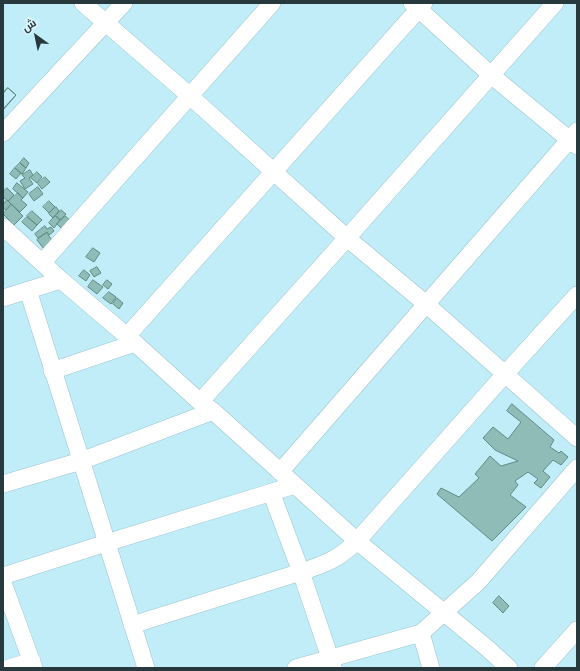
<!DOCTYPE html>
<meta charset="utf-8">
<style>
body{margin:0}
#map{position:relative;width:580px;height:671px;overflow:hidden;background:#c1edf9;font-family:Figtree,Cairo,sans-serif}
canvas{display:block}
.frame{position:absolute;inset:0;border:4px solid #28393e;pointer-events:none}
.north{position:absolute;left:16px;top:16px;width:40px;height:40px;-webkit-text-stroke:3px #ddf6fe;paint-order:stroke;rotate:327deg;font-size:11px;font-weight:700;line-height:16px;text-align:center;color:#28393e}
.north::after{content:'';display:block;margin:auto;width:14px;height:18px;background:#28393e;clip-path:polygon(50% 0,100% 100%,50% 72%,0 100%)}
</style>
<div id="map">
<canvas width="580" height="671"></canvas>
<div class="frame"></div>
<div class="north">ش</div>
</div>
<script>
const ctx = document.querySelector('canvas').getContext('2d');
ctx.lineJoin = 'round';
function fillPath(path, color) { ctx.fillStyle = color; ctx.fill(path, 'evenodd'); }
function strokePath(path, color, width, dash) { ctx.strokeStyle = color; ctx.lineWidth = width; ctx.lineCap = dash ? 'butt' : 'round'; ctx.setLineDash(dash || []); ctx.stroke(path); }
const building = new Path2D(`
 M8 88 16 95 3 109V94Z
 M8 88 16 95 3 110V93Z
 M24 158 29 163 26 168 20 163Z
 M20 163 26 168 22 174 15 168Z
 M15 168 21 173 16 179 10 174Z
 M30 170 33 175 29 178 33 184 25 189 20 181 25 178 22 175Z
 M37 172 42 177 37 183 31 178Z
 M45 177 50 182 42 189 38 184Z
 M17 183 28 192 23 198 13 189Z
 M38 187 43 194 34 201 29 194Z
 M7 188 14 195 8 201 3 197V192Z
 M18 193 23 198 21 200 27 205 20 212 9 202Z
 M7 200 11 204 6 210 3 208V205Z
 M49 201 55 207 49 213 43 207Z
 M12 205 23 216 14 225 3 214Z
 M56 207 59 211 53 218 49 214Z
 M61 210 66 214 61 220 56 216Z
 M32 211 42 220 37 225 27 216Z
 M55 216 60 220 54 228 49 223Z
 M65 216 71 221 62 229 57 224Z
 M27 217 37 225 32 231 22 222Z
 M45 226 47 229 51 227 54 231 49 235 47 232 38 238 35 234Z
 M47 233 53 242 44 249 37 240Z
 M93 248 100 253 94 262 86 257Z
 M97 267 101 273 94 277 90 271Z
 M84 270 90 275 86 281 79 276Z
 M93 280 103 287 97 294 88 287Z
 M107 280 112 284 108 289 103 285Z
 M109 292 116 297 111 304 103 298Z
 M117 298 123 303 119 309 113 304Z
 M512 404 554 440 550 447 559 453 561 451 568 457 561 465 553 460 543 471 550 477 541 488 534 483 538 479 528 472 515 481 518 485 510 495 526 507 492 541 437 494 441 488 459 497 479 478 475 474 490 456 501 466 518 461 495 450 483 438 493 427 508 439 521 422 507 411Z
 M499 596 509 606 503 613 493 603Z`);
fillPath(building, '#8fbcb6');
strokePath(building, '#5f8a84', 1);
const minor = new Path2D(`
 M83 3 190 96 347 238 426 304 577 438
 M412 3 491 75 577 146
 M3 133 124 3
 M3 227 61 280 135 343 200 402 213 411 357 541 487 648 509 668
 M42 263 272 3
 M28 290 146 668
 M3 298 61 280
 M127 336 424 3
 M52 371 135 343
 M200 402 347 238 555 3
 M280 472 577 131
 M3 484 81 461 213 411
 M271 492 301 572 333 667
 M3 576 106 543 295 485
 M3 583 34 668
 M132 625 301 572C325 564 339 559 357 541L505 374 577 295
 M421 633 431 668
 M9 668 32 661
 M296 668 421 633 478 582 577 468
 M543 668 577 630`);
strokePath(minor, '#99c4cf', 18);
strokePath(minor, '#fff', 17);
</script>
